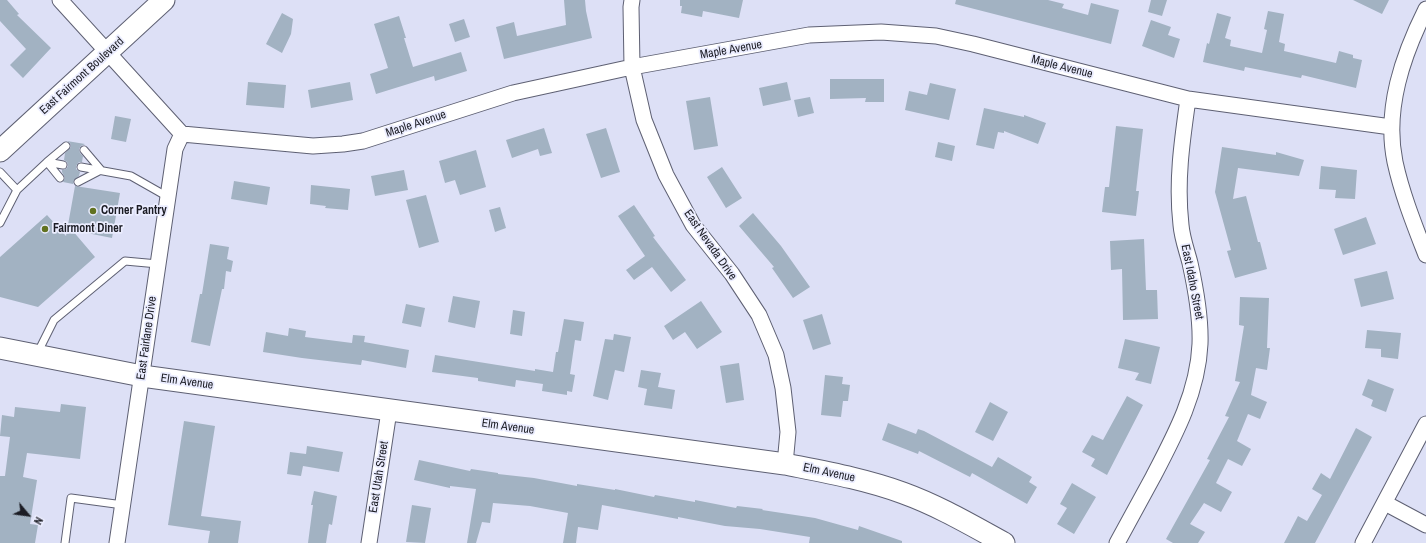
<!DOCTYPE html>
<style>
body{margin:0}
#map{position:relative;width:1426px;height:543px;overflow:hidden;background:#dde0f6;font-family:"Archivo Narrow",sans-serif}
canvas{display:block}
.north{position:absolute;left:8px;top:495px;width:40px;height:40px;-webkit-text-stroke:3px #ebedff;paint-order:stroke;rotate:119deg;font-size:11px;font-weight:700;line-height:16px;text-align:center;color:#1b1c24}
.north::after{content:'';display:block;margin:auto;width:14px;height:18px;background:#1b1c24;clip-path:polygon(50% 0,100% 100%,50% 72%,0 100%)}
</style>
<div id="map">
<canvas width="1426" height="543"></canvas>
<div class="north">N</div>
</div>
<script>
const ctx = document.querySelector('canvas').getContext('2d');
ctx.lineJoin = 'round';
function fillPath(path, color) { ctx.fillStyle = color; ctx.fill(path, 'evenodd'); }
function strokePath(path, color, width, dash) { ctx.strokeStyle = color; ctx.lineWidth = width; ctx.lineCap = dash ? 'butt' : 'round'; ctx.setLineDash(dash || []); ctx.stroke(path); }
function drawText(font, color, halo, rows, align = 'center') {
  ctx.font = font + ' "Archivo Narrow",sans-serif'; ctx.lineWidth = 3.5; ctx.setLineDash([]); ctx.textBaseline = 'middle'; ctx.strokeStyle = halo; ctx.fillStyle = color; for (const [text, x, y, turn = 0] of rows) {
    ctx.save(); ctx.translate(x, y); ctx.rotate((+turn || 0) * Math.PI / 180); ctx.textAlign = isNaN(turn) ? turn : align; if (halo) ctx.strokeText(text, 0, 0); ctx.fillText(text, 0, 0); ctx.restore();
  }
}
fillPath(new Path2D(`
 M0 0H7L19 14 17 15 51 48 23 78 10 65 26 49 0 21Z
 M564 0H585L586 11 592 38 504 59 496 27 514 22 517 36 566 25Z
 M680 0H743L739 18 703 11 702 17 681 13 682 6H680Z
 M956 0H1048L1064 4 1062 8 1088 15 1091 3 1119 10 1111 44 955 4Z
 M1151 0H1167L1162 16 1148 12Z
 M1353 0H1389L1382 14Z
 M1268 11 1284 14 1279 42 1285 44 1284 51 1336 63 1339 51 1353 55V58L1362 60 1356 88 1302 75 1301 78 1245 67 1244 71 1203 62 1207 43 1209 44 1217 13 1231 17 1225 38 1231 40 1230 46 1262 53 1267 30 1264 29Z
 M282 13 293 19 291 34 282 53 266 44Z
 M399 16 406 38H404L413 67 461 52 467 71 435 81 434 76 376 94 370 74 388 68 374 24Z
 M464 19 470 37 455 42 449 24Z
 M1151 20 1171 27 1168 35 1180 39 1174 58 1142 46Z
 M830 79H884V102H865L866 98 830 99Z
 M248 82 286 85 284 108 246 105Z
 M350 82 353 100 311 108 308 90Z
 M787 82 791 100 763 106 759 88Z
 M930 83 956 89 949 120 905 110 909 91 927 95Z
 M710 97 718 146 694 150 686 101Z
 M810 97 814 113 798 117 794 100Z
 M984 108 1024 117V115L1046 123 1038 144 1004 131V133L998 132 994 149 976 145Z
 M115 116 131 119 126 142 111 139Z
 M1116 126 1143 129 1136 191H1139L1136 216 1102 212 1105 187H1109Z
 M544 128 552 153 540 156 538 149 512 158 506 140Z
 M606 128 620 172 601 178 586 134Z
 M67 141 85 144 81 146 79 149 80 153 83 156 82 162H79L76 166V169L80 172 79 176 74 180 73 184 63 182 65 178 62 172V170L66 169 68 166 67 162 64 160 65 153 71 147 70 143Z
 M938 142 955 146 952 161 935 157Z
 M1222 147 1276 155V152L1304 160 1299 176 1238 168 1233 199 1246 196 1258 242H1260L1267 269 1235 278 1227 251 1231 250 1215 192Z
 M476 150 486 187 460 195 455 180 445 183 439 161Z
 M1321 166 1357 170 1355 199 1335 198 1336 190 1319 189Z
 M722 167 742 198 726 208 707 177Z
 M404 170 408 190 375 196 371 176Z
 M234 181 270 187 267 205 231 199Z
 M311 185 350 189 348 210 325 208 326 206 310 204Z
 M75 186 120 193 112 238 72 230 95 257 38 307 0 297V257L47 215 66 236Z
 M426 195 439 242 419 248 406 200Z
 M634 205 655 236 653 237 686 280 671 292 652 267 634 280 626 270 645 256 618 216Z
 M500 207 506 228 495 232 489 210Z
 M753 213 781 246 810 287 793 298 772 268 774 267 739 226Z
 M1366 217 1376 244 1343 255 1334 229Z
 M1144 239 1146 290H1157L1158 319 1123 320 1122 269 1111 270 1110 241Z
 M210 244 229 247 227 259 233 261 231 272 226 271 224 289H222L210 346 191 342 200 294H202Z
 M1387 271 1394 299 1361 307 1354 279Z
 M453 296 480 301 475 328 448 322Z
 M1240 297 1269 298 1267 348H1270L1267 370 1256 368 1251 395 1267 402 1260 419 1248 414 1237 441 1251 449 1242 466 1228 459 1216 483 1232 492 1221 512 1204 503 1190 524 1205 532 1198 543H1173L1166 539 1210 460 1207 459 1229 417 1225 416 1240 382 1235 381 1244 326 1239 325Z
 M701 301 722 332 697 349 685 332 673 340 664 326Z
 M406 304 425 308 421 327 402 323Z
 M513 310 525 312 522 336 510 334Z
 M822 314 831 344 813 350 803 320Z
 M564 319 584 322 581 341 575 340 570 374 575 375 572 392 567 391V395L542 391 543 384 516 380 515 387 478 381V378L432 372 435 355 535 371V369L553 372 556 352H558Z
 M289 328 306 331 305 337 352 343 353 335 365 336 364 342 409 350 406 368 362 360 361 365 302 358 263 352 266 332 288 336Z
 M1367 330 1401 333 1398 359 1381 357V349L1365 348Z
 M614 334 631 337 624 372 615 370 608 400 593 396 605 339 613 340Z
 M1125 339 1160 347 1151 384 1135 380 1139 373 1118 368Z
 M739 363 744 400 726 403 720 366Z
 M641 370 661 373 658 387 675 390 672 409 644 405 647 389 638 387Z
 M825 375 843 377 842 384 850 385 848 401H843L841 417 821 415Z
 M1368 379 1394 389 1386 412 1371 406 1373 400 1362 395Z
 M1127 396 1143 405 1107 475 1091 466 1095 459 1082 452 1092 435 1103 440Z
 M990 402 1008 412 993 441 975 432Z
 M61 404 86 407 80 459 27 453 23 477 37 480 30 524 38 525 35 543H0V476H5L10 437 0 436 2 415 14 417 15 407 60 412Z
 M184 421 215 426 201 516 241 521 238 543H208L210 531 168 525Z
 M888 423 916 434 918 429 924 431 992 467 998 457 1032 477 1029 482 1037 487 1027 504 972 473 970 477 919 451 918 454 882 440Z
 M1356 428 1372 437 1315 543H1284L1298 516 1307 521 1322 495 1312 489 1321 473 1330 479Z
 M307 446 343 452 339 472 303 466 301 476 287 474 290 452 306 454Z
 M419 460 470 471 471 469 498 473V474L534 478 577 486V484L615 490V489L654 497 655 495 695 502V500L736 508 737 506 763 509 762 510 815 518 858 530 859 526 902 541V543H809L810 537 760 529 725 526 678 517V519L602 505 598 530 578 527 576 543H563L568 513 530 506 493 503 490 523 482 522 476 543H467L476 489 450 486V488L414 480Z
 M1072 483 1096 497 1074 534 1057 524 1067 508 1060 504Z
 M314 491 337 496 332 525 329 524 326 543H308L313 505H311Z
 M412 505 431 508 425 543 406 542Z`), '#a2b2c2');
const lane = new Path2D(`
 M81 167 131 176 168 197
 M0 172 17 190
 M60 178 47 162 66 146
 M78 182 101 170 84 150
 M0 223 17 190 47 162 63 165
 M37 354 54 320 125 261 158 264
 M65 543 71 498 123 505`);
const street = new Path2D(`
 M60 0 182 134 313 146 343 144 363 141 513 93 632 67 809 35 881 32 936 36 973 44 1188 99 1391 127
 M632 0 631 7 632 67 644 120 666 175 693 225 732 274 759 315 776 355 783 388 788 432 785 464
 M1426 9C1403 55 1384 109 1395 162 1402 194 1414 224 1426 255
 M1385 503 1426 525
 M117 543 175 149 182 134
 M369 543 389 411
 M1117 543C1129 521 1141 499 1153 477 1175 435 1198 392 1200 344 1201 317 1196 290 1190 263 1187 251 1182 238 1181 225 1176 182 1182 141 1188 99
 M1363 543 1426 424`);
const secondary = new Path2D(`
 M0 151 164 0
 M0 348 142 376 785 464C825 472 865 479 903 493 939 506 971 525 1004 543`);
strokePath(lane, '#5e6073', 9);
strokePath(street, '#5e6073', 17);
strokePath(secondary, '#5e6073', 23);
strokePath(lane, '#fff', 7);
strokePath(street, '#fff', 15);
strokePath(secondary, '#fff', 21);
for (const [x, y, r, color] of [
 [93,211,4,"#617220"],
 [45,229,4,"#617220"]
]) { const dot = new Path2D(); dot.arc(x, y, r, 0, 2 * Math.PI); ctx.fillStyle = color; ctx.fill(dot); strokePath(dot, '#ebedff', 1.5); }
drawText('12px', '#1b1c24', '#ebedff', [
 ["Maple Avenue",731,50,-10],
 ["Maple Avenue",1062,67,14],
 ["East Fairmont Boulevard",82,76,-42],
 ["Maple Avenue",416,124,-18],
 ["East Nevada Drive",710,245,55],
 ["East Idaho Street",1192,282,79],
 ["East Fairlane Drive",147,338,-82],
 ["Elm Avenue",187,382,8],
 ["Elm Avenue",508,427,8],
 ["Elm Avenue",829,473,12],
 ["East Utah Street",379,477,-81]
]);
drawText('bold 12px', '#1b1c24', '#ebedff', [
 ["Corner Pantry",101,211],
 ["Fairmont Diner",53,229]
], 'left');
</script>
